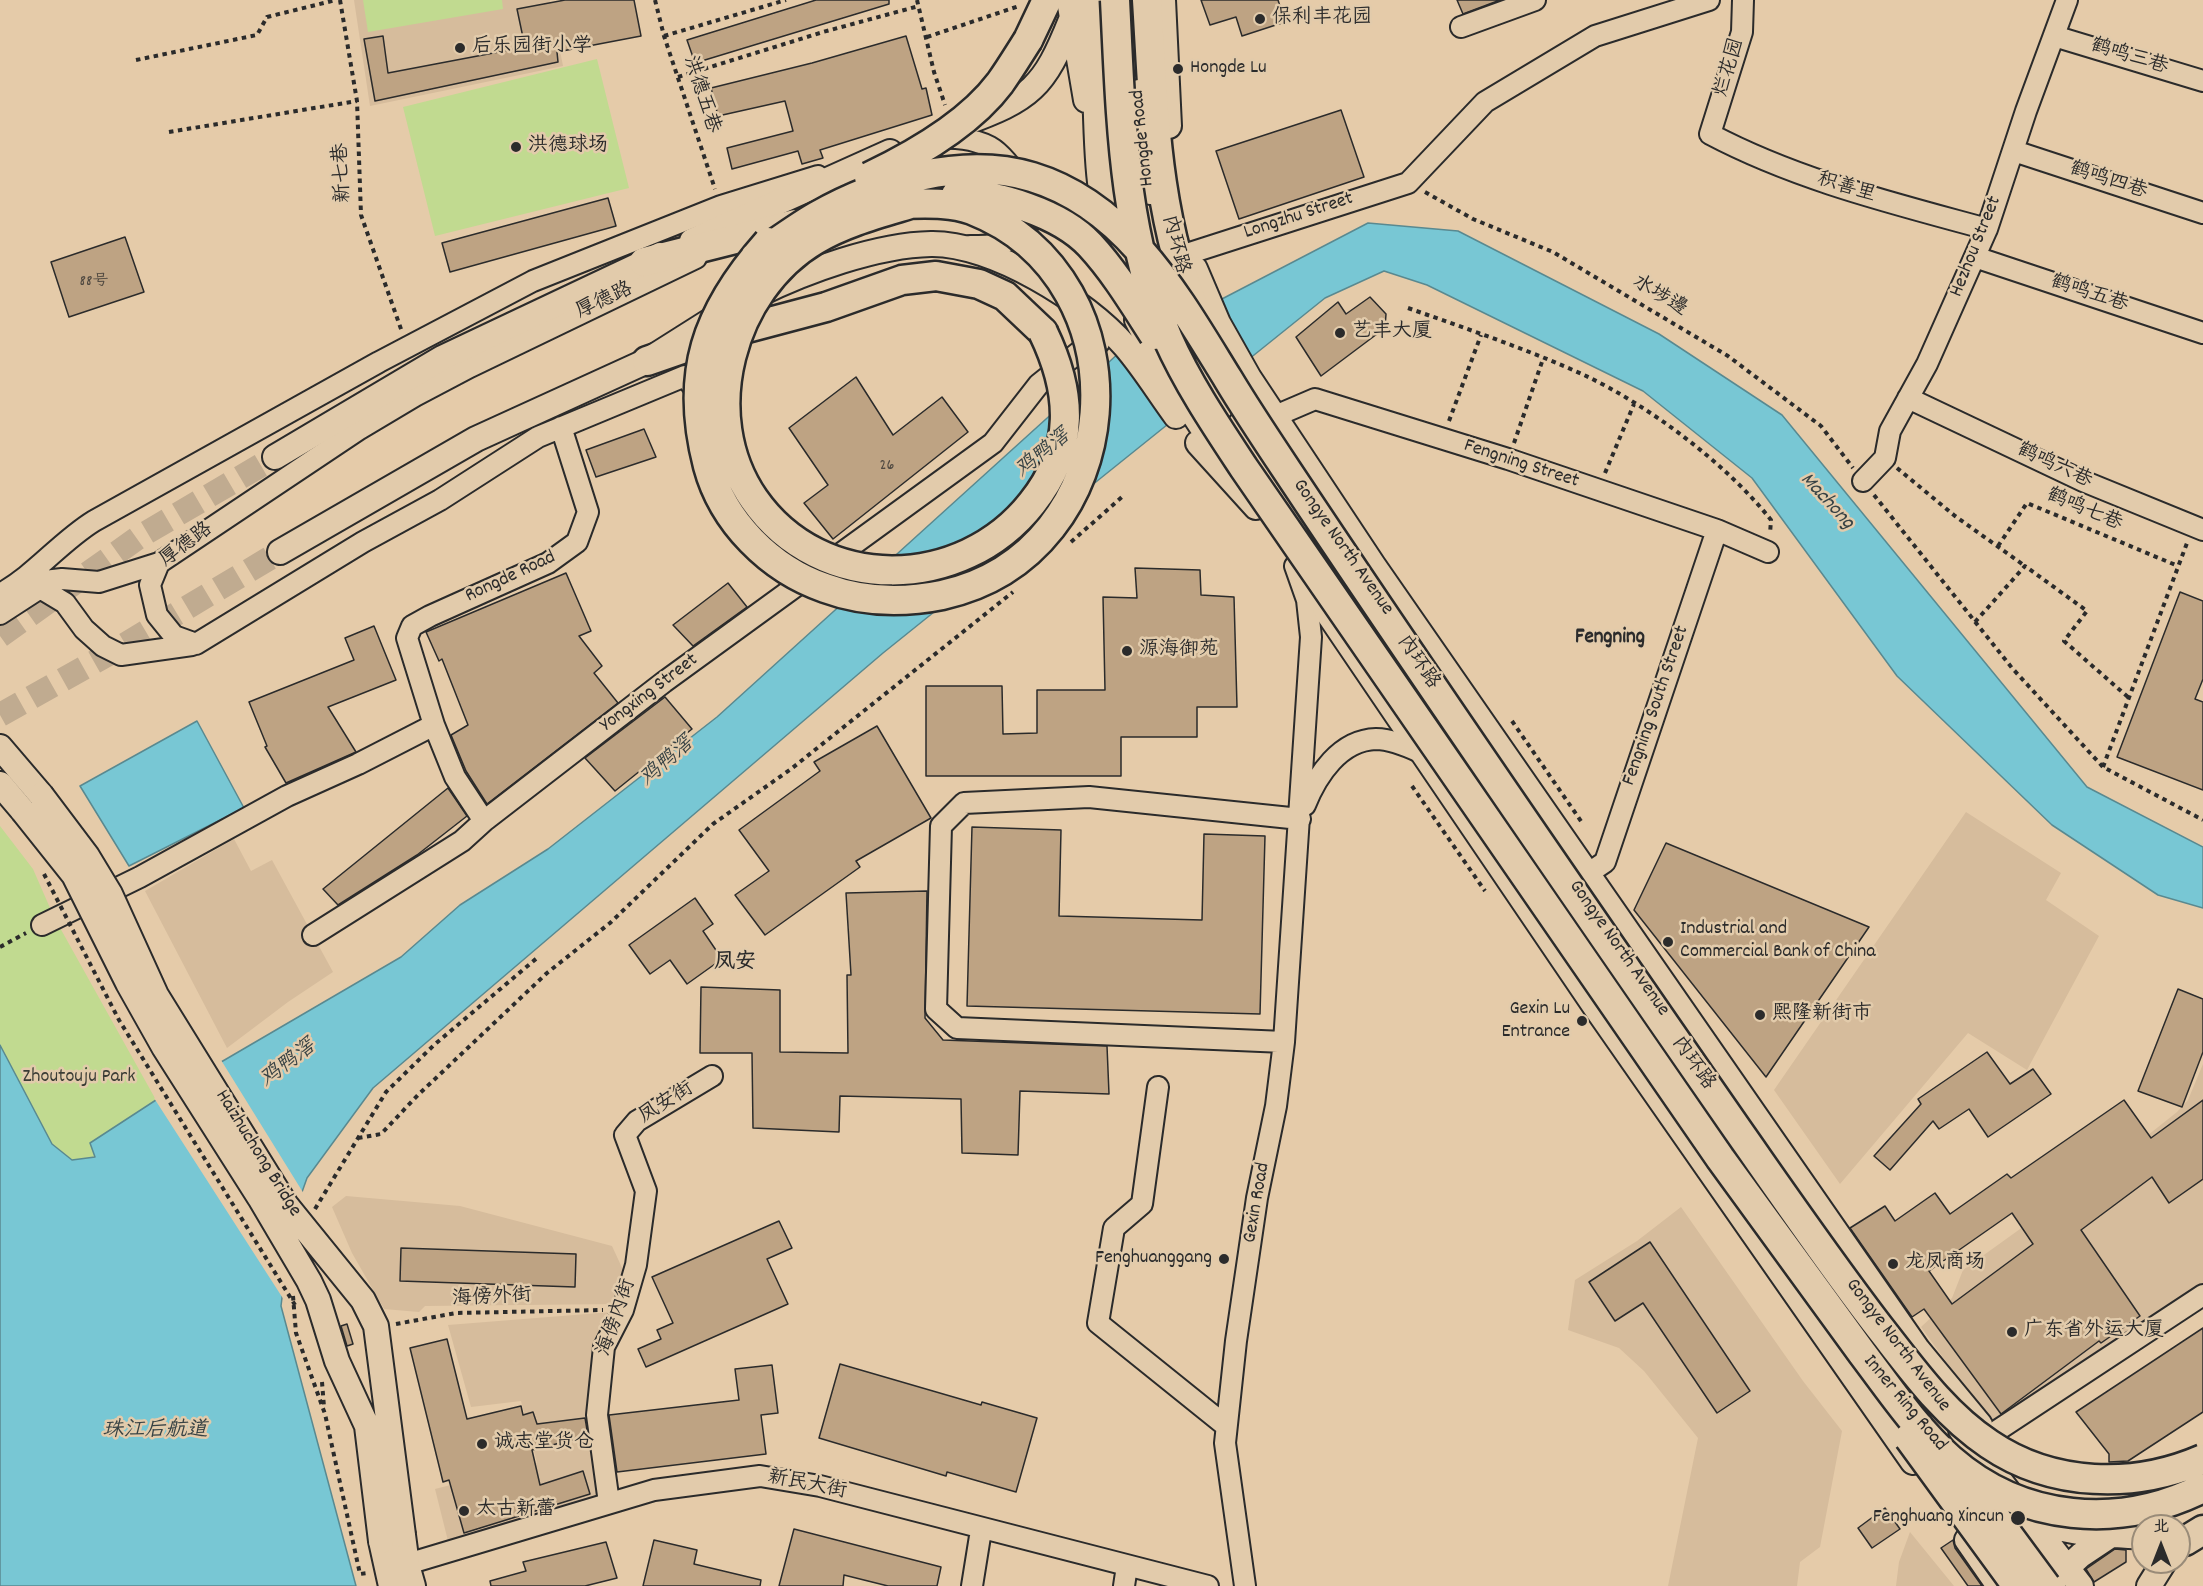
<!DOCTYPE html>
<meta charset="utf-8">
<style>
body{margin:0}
#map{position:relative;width:2203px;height:1586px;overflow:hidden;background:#e5cba9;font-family:Dekko,"LXGW WenKai TC",sans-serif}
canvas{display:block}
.north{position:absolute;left:2131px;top:1514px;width:60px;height:60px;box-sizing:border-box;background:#e2cbab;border:2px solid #998b78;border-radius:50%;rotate:0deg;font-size:16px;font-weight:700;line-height:24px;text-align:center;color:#2b2b2b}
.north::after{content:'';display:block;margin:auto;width:21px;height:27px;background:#2b2b2b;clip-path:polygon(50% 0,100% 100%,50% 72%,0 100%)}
</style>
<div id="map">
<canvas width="2203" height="1586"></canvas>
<div class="north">北</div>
</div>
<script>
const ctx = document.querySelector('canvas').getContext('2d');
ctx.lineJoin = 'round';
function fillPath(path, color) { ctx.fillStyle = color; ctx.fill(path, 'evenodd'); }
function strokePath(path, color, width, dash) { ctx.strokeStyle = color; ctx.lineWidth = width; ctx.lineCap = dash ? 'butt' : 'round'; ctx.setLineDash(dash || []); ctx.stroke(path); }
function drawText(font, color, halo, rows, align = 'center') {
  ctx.font = font + ' Dekko,"LXGW WenKai TC",sans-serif'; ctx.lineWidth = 5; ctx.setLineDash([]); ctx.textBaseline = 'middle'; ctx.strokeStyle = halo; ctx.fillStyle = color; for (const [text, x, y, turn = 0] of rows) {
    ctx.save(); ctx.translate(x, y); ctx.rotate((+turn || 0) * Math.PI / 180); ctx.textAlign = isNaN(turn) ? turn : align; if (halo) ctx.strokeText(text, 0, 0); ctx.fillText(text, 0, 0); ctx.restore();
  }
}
fillPath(new Path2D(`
 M354 0H550L563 66 370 106Z
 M1966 812 2061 873 2046 900 2099 936 2027 1070 1968 1033 1840 1184 1774 1090Z
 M234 839 251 871 272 860 333 972 288 1002 227 1048 145 891Z
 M2203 1064V1300L2000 1436 1921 1327 1952 1298 1963 1270 2123 1155 2177 1112 2188 1100Z
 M346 1196 460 1206 612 1246 624 1272 620 1304 425 1306 419 1312 384 1309 352 1253 332 1207Z
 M1681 1207 1803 1381 1842 1431 1820 1547 1800 1562 1797 1586H1668L1698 1438 1644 1371 1619 1348 1568 1330 1575 1280 1637 1241Z
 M612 1312 595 1352 604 1501 449 1545 435 1489 537 1463 521 1401 471 1407 448 1325Z
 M1910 1532 1954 1586H1896L1899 1562Z`), '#d6bc9c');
fillPath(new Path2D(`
 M363 0H502L503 9 368 32Z
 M597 59 629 188 435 236 403 107Z
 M0 826 33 869 54 917 156 1100 91 1143 95 1157 72 1160 52 1144 0 1045Z`), '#c1da90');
const water = new Path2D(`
 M1368 223 1458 231 1659 334 1782 415 2087 787 2203 847V908L2158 895 2052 825 1897 676 1752 478 1643 391 1427 285 1384 271 1325 298 883 653 373 1088 307 1178 291 1223 281 1306 356 1586H0V1045L52 1144 72 1160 95 1157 90 1143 156 1100 401 957 460 905 548 849 717 717 1120 352Z
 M197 721 244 808 129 866 80 786Z`);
fillPath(water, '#78c7d4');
strokePath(water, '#598990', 1.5);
fillPath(new Path2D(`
 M221 1060 304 1194 294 1224 284 1300 154 1098Z`), '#e5cba9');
const building = new Path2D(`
 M565 0H634L641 36 557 52 558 62 375 101 364 39 383 36 388 73 525 47 517 9Z
 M816 0H889V4L695 63 687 40Z
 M1201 0H1278L1285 22 1242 36 1236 17 1210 25Z
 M1457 0H1500L1463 14Z
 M906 36 922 89 926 88 932 115 820 150 823 158 802 164 798 151 732 169 727 148 793 131 785 101 718 116 711 88 812 63Z
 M1341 110 1364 177 1239 219 1216 151Z
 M608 198 616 226 450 272 442 243Z
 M125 237 144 292 69 317 51 262Z
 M1370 297 1386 314 1385 328 1321 376 1296 337 1338 302 1346 314Z
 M856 377 893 435 942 397 968 432 833 539 804 503 828 485 789 428Z
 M644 429 656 457 596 477 586 450Z
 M1135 568 1200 570 1201 595 1234 597 1237 707H1197V737H1121V776H926V686H1002L1003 734 1037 733V690H1105L1103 597 1137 598Z
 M566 573 591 631 579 636 602 666 594 673 618 703 487 804 466 771 451 735 468 725 442 659 439 661 426 632Z
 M728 583 747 607 693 646 673 625Z
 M2180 592 2203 601V679L2195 699 2203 702V790L2117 757Z
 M374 626 396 680 328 707 356 752 286 783 265 747 267 746 249 702 354 660 345 638Z
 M665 697 692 729 615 791 585 758Z
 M877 726 931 818 856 861 860 867 765 935 735 895 769 871 739 830 820 771 814 762Z
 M448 788 467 816 417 855 338 905 323 889Z
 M972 827 1061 830 1059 916 1202 920 1204 834 1265 836 1260 1014 967 1006Z
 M1666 843 1869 927 1766 1077 1634 910Z
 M927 891 925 1018 943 1040 1107 1046 1109 1094 1020 1091 1018 1155 962 1153 961 1099 840 1096 839 1132 753 1128 752 1053H700L701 987 780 990V1052L848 1053 847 975H851L846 893Z
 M695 898 713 924 703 931 722 959 687 984 670 960 650 974 629 945Z
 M2178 989 2203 999V1052L2182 1107 2138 1091Z
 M1987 1052 2010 1084 2033 1069 2051 1094 1988 1137 1969 1109 1939 1129 1933 1121 1890 1170 1874 1156 1921 1104 1918 1099Z
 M2124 1100 2151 1138 2203 1100V1179L2169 1203 2152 1177 2081 1230 2140 1316 2101 1343 2099 1341 2001 1414 1924 1309 1912 1317 1850 1228 1885 1206 1895 1221 1935 1193 1950 1214 2007 1174 2011 1178ZM2012 1213 2033 1244 1952 1304 1929 1271Z
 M779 1221 792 1248 767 1259 788 1304 646 1367 638 1349 661 1339 657 1330 673 1323 652 1277Z
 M1650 1242 1750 1391 1717 1413 1643 1303 1615 1321 1589 1282Z
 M401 1248 576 1254 575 1287 400 1281Z
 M347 1324 353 1344 347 1346 341 1326Z
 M2203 1328V1412L2128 1461 2109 1462V1454L2076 1412Z
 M447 1339 467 1419 521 1406 523 1415 533 1412 537 1424 585 1418 588 1436 532 1450 540 1485 583 1471 590 1494 464 1533 449 1480 443 1482 410 1348Z
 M840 1364 981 1405 982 1402 1037 1418 1016 1492 947 1472 946 1476 819 1438Z
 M772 1365 778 1413 761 1415 766 1454 617 1472 609 1415 739 1400 735 1369Z
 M1885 1508 1900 1529 1872 1548 1858 1528Z
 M794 1529 941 1567 937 1586H888L844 1575 843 1586H779Z
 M654 1540 697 1550 694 1564 761 1580 760 1586H643Z
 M1953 1540 1955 1548 1982 1586H1968L1941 1548Z
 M606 1542 617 1578 585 1586H491L490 1581 526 1571 523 1562Z
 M2115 1549 2126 1550V1562L2094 1582 2086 1569Z`);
fillPath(building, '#bea383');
strokePath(building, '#2b2b2b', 1.5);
strokePath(new Path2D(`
 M0 636 139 537 275 457
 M0 715 114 651 280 552`), '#c0ab90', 24, [24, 12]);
const minor = new Path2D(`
 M1743 0 1742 32 1710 134C1797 180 1892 203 1987 229
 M1461 27 1535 0
 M2054 36 2203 81
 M936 138C956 137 972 138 990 147 1010 158 1044 210 1025 229 1009 246 990 246 970 246
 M2014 151 2203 213
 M1190 253 1408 183 1485 102 1595 36 1709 0
 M1975 257 2203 333
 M696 258 470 367 415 396 358 430 159 563 150 585 157 615 174 636 196 644 363 542 440 500 538 437 685 376 700 396
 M1182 338 1222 409
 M1908 398 2083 481 2203 530
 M1273 417 1315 399 1508 459 1717 530 1768 552
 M1863 481 1885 458 1890 431 1927 364 1987 229 2026 111 2067 0
 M27 583 62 579 99 582 159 563
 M0 594C35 575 60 542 94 521L379 362 533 281 721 206 818 176
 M0 614 40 588 65 603 84 629 103 646 121 655 192 645
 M1305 805C1317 775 1340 740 1376 739 1391 739 1407 746 1420 752L1427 748
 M484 821 455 777 434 725 407 638 412 626 430 616 548 563 577 542 588 512 561 427
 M1577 881 1605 862 1717 530
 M42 925 140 877 287 796 358 764 434 725
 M313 935 462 841 484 821 664 682 993 443 1039 384 1084 348 1099 343
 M1284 1042 957 1028 936 1009 941 826 964 803 1089 797 1300 819
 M1673 1066 1797 1240
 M1158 1087 1142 1204 1114 1228 1098 1323 1226 1426
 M1989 1436 2203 1295
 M609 1503 597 1415 604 1347 623 1310 636 1265 646 1191 625 1135 637 1121 712 1076
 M394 1568 654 1490 760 1476 820 1486 1208 1586
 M972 1586 981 1530
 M1124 1586 1127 1566
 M1245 1586 1225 1443 1236 1341 1257 1198 1276 1106 1284 1042 1311 637 1307 600 1295 566`);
const major = new Path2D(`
 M1069 0 1086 100
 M1093 0C1098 95 1089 185 1120 277
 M1163 0 1169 126
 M1139 92 1143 148 1150 192
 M962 124C1031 99 1044 88 1071 20
 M692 241 890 152
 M1195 269 1218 323 1249 378 1373 565 1918 1350 1980 1425
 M757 295C805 271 877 245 931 244 992 243 1086 301 1125 346 1144 368 1159 393 1176 416
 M1137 320 1157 358 1218 452
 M1198 443 1256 507
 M275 457 442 358 660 255
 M280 552 476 439 647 361 726 311
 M1325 609 1596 1008 1913 1462
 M0 747 41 795
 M0 784 23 811
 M1961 1430 2081 1586
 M2028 1517C2063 1535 2105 1534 2143 1537
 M403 1535 407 1565 413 1586
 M1967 1540 1999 1586
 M381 1541 391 1586
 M2057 1577 2081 1555 2117 1531
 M2149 1586 2164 1562`);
const highway = new Path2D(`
 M1147 0C1154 109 1155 218 1199 320
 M1028 40 1047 0
 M644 262 795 224
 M647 361 728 333 826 307 902 280 936 276 979 284 1005 296 1043 332
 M2185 1541 2203 1530`);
strokePath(minor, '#2b2b2b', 24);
strokePath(major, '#2b2b2b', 28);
strokePath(highway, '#2b2b2b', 33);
strokePath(new Path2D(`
 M340 0 357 101 361 215 402 332
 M655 0 664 36 715 189
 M917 0 934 72 945 105
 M664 36 786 0
 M927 37 1019 6
 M136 60 257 35 267 17 336 0
 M678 77 823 32 919 6
 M169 132 357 101
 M1425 192 1473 219 1553 252 1728 356 1821 426 1853 468
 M1408 308C1467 329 1527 349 1584 375 1648 405 1727 464 1771 520L1770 534
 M1449 421 1481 335
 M1514 443 1543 359
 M1897 468 1955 516 2025 566
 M1605 473 1634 404
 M1874 495 2012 668 2103 767 2203 820
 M1071 542 1122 497
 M1998 546 2027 503 2178 566
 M1975 622 2025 566 2087 611 2064 641 2129 698
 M1512 721 1583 824
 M2103 767 2187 543
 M1412 786 1485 891
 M0 947 26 933
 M358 1138 381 1134 418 1095 547 973 610 923 713 824 791 769 1013 592
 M315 1209 386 1092 434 1045 537 958
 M293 1296 296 1333 325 1414 360 1574 368 1573
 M396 1324 456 1313 603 1310
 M322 1382 324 1407`), '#2b2b2b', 4, [4.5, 4.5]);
strokePath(minor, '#e2cbab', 20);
strokePath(major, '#e2cbab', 24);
strokePath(highway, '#e2cbab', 28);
const majorBridge = new Path2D(`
 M41 795 87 856 110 894 156 995 286 1205 363 1300 376 1326 403 1535
 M23 811 74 875 128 983 164 1047 260 1198 309 1281 318 1300 337 1361 367 1426 381 1541`);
const highwayBridge = new Path2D(`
 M1115 0C1121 116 1122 231 1168 339 1188 384 1217 427 1244 468L1720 1158 1862 1353C1890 1390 1916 1429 1950 1459 2022 1522 2119 1530 2203 1488
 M869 177C913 156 970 123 1000 83 1010 69 1019 54 1028 40
 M956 195C997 193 1061 214 1090 245 1115 272 1134 304 1154 335
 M914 203C881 213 845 222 815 240 731 290 696 415 754 499 821 595 962 592 1032 503 1076 448 1072 392 1043 332
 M768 242C706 312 684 374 708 466 723 522 770 569 825 588 863 602 903 603 942 595 1130 554 1151 280 972 210 949 201 919 204 894 204
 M755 257C775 244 796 228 817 216 879 181 962 156 1032 177 1128 206 1179 300 1228 379 1246 409 1266 439 1286 469 1433 690 1585 910 1737 1129 1784 1196 1830 1263 1880 1328 1913 1370 1944 1414 1989 1444 2052 1487 2134 1489 2203 1459
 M1909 1438 2017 1586
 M1967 1479 2046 1586`);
strokePath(majorBridge, '#2b2b2b', 28, []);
strokePath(highwayBridge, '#2b2b2b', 33, []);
strokePath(new Path2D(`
 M44 874 119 1020 295 1305`), '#2b2b2b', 4, [4.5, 4.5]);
strokePath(majorBridge, '#e2cbab', 24);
strokePath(highwayBridge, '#e2cbab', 28);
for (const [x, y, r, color] of [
 [1260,19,6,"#2b2b2b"],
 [460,48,6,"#2b2b2b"],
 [1178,69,6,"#2b2b2b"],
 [516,147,6,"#2b2b2b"],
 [1340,333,6,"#2b2b2b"],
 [1127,651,6,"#2b2b2b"],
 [1668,942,6,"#2b2b2b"],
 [1760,1015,6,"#2b2b2b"],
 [1582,1021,6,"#2b2b2b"],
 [1224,1259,6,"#2b2b2b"],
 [1893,1264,6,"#2b2b2b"],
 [2012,1332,6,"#2b2b2b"],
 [482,1444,6,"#2b2b2b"],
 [464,1511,6,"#2b2b2b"],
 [2018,1518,8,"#2b2b2b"]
]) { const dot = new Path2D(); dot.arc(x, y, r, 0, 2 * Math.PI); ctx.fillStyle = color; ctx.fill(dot); strokePath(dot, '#e2cbab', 2); }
drawText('16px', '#504941', null, [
 ["88号",94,283],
 ["26",887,467]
]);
drawText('20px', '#2b2b2b', '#e2cbab', [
 ["保利丰花园",1272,19],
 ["后乐园街小学",472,48],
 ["Hongde Lu",1190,69],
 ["洪德球场",528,147],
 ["艺丰大厦",1352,333],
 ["源海御苑",1139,651],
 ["Industrial and",1680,930],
 ["Commercial Bank of China",1680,953],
 ["Gexin Lu",1570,1010,"right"],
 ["Entrance",1570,1033,"right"],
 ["熙隆新街市",1772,1015],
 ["Fenghuanggang",1212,1259,"right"],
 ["龙凤商场",1905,1264],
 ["广东省外运大厦",2024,1332],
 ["诚志堂货仓",494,1444],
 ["太古新蕾",476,1511],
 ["Fenghuang Xincun",2004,1518,"right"]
], 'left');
drawText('20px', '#2b2b2b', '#e2cbab', [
 ["鹤鸣三巷",2129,58,17],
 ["烂花园",1731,68,-73],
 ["洪德五巷",700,95,72],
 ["Hongde Road",1144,138,-96],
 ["新七巷",344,173,-93],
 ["鹤鸣四巷",2108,182,18],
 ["积善里",1846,189,17],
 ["Longzhu Street",1299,217,-18],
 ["内环路",1174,245,76],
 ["Hezhou Street",1977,247,-68],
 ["鹤鸣五巷",2089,295,18],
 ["水埗邊",1659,297,31],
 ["厚德路",605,302,-25],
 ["Fengning Street",1521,465,18],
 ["鹤鸣六巷",2054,467,25],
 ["鹤鸣七巷",2084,511,23],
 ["厚德路",187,546,-37],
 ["Gongye North Avenue",1342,548,55],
 ["Rongde Road",511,578,-25],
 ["内环路",1417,663,56],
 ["Yongxing Street",650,694,-37],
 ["Fengning South Street",1657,706,-71],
 ["Gongye North Avenue",1618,949,55],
 ["内环路",1692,1064,55],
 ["凤安街",667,1104,-32],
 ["Haizhuchong Bridge",257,1154,58],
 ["Gexin Road",1258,1203,-80],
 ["海傍外街",492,1299,-3],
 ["海傍内街",618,1318,-71],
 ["Gongye North Avenue",1897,1346,53],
 ["Inner Ring Road",1904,1404,50],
 ["新民大街",807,1486,11]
]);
drawText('20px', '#3a3c35', '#e2cbab', [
 ["Zhoutouju Park",79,1078]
]);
drawText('italic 21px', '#374244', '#e2cbab', [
 ["鸡鸭滘",1044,455,-39],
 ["Machong",1826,502,47],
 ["鸡鸭滘",668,763,-41],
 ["鸡鸭滘",289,1065,-37],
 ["珠江后航道",155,1432]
]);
drawText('bold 21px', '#2b2b2b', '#e2cbab', [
 ["Fengning",1610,639],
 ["凤安",735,964]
]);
</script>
